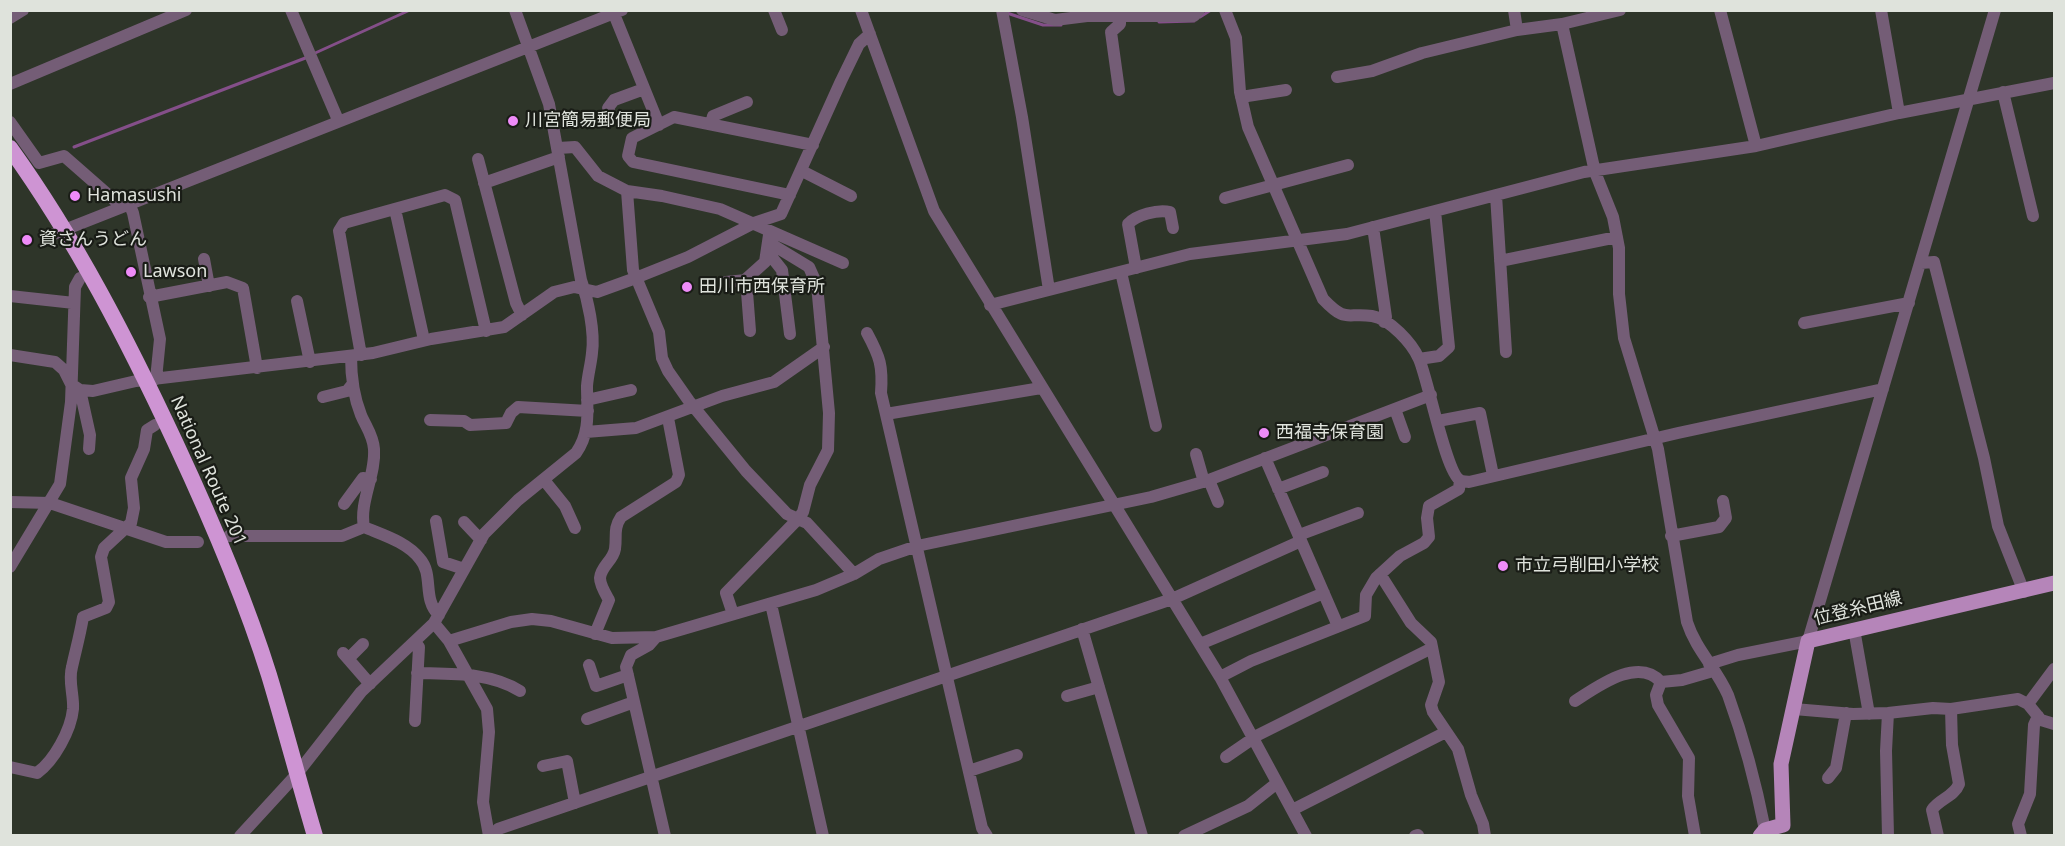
<!DOCTYPE html>
<meta charset="utf-8">
<style>
body{margin:0}
#map{position:relative;width:2065px;height:846px;overflow:hidden;background:#2e3529;font-family:"Noto Sans",sans-serif}
canvas{display:block}
.frame{position:absolute;inset:0;border:12px solid #dfe3dc;pointer-events:none}
</style>
<div id="map">
<canvas width="2065" height="846"></canvas>
<div class="frame"></div>
</div>
<script>
const ctx = document.querySelector('canvas').getContext('2d');
ctx.lineJoin = 'round';
function strokePath(path, color, width, dash) { ctx.strokeStyle = color; ctx.lineWidth = width; ctx.lineCap = dash ? 'butt' : 'round'; ctx.setLineDash(dash || []); ctx.stroke(path); }
function drawText(font, color, halo, rows, align = 'center') {
  ctx.font = font + ' "Noto Sans","Noto Sans JP",sans-serif'; ctx.lineWidth = 4.5; ctx.setLineDash([]); ctx.textBaseline = 'middle'; ctx.strokeStyle = halo; ctx.fillStyle = color; for (const [text, x, y, turn = 0] of rows) {
    ctx.save(); ctx.translate(x, y); ctx.rotate((+turn || 0) * Math.PI / 180); ctx.textAlign = isNaN(turn) ? turn : align; if (halo) ctx.strokeText(text, 0, 0); ctx.fillText(text, 0, 0); ctx.restore();
  }
}
strokePath(new Path2D(`
 M1007 13 1043 25H1061
 M1200 17 1211 10
 M1159 22 1194 21
 M313 54 410 10
 M74 147 308 57`), '#844f89', 3);
strokePath(new Path2D(`
 M291 10 338 120
 M774 10 782 30
 M861 10 934 211 1220 677 1306 836
 M1002 10 1022 117 1049 290
 M1022 10 1055 20 1087 16H1194L1199 10
 M1225 10 1236 38 1240 92 1248 127 1323 299C1347 324 1346 312 1372 316 1390 319 1412 343 1419 359 1428 379 1446 473 1460 480 1462 482 1466 481 1469 482L1678 433 1883 389
 M1514 10 1517 30 1562 24 1620 10
 M1720 10 1756 146
 M1881 10 1899 113
 M614 14 659 125
 M10 18 23 10
 M1562 24 1595 172 1613 217 1619 248V294L1624 338 1658 449 1687 622C1696 650 1717 669 1728 695 1744 739 1756 784 1765 830
 M1337 77 1372 71 1422 53 1517 30
 M10 84 186 10
 M1119 90 1111 32 1120 24V16
 M2003 92 2033 216
 M1241 97 1286 90
 M609 111 608 108 614 100 644 89
 M10 122 39 163 64 156 121 206
 M711 124 713 116 747 102
 M558 148 575 147 598 176 627 191 662 196 720 209 843 263
 M478 159 516 303 522 315
 M802 171 851 196
 M484 183 559 157
 M627 191 633 270 659 332 662 358 668 371 689 401 746 471 787 514 807 523 854 574
 M790 195 633 162 628 156 632 138 674 117 813 145
 M1496 195 1506 352
 M1225 198 1348 165
 M129 203 133 213 160 339 156 379
 M395 209 424 340
 M1373 227 1386 317 1384 322
 M54 234 622 10
 M767 251 782 270 790 334
 M204 259 209 286
 M1500 261 1617 237
 M1921 263 1934 262 1984 458 1998 526 2024 592
 M1136 268 1128 224C1136 215 1158 209 1170 212L1173 228
 M1121 272 1156 426
 M726 282 746 280
 M10 296 74 303
 M149 297 227 282 243 288 257 368
 M297 301 310 362
 M990 305 1190 254 1347 234 1584 172 1756 146 1899 113 2054 83
 M1804 323 1909 303
 M750 331 746 279 765 262 769 235
 M867 333C880 357 883 366 881 393L982 828 987 836
 M10 355 55 362 64 370 71 384 80 390 93 391 136 381 373 353 431 339 504 327 554 292 574 287 597 292 633 279 688 257 754 223 781 214 841 81 859 44 870 34
 M361 355 339 231 344 223 445 195 455 200 486 331
 M351 356C351 377 353 395 361 415 366 427 373 435 374 449 376 475 359 502 364 527
 M1419 359 1439 356 1449 347 1435 211
 M80 390 90 435 89 449
 M323 397 347 391 351 386
 M587 400 631 390
 M1395 409 1405 437
 M886 414 1041 388
 M430 420 464 421 470 425 506 423 511 413 518 407 588 411
 M1438 421 1480 413 1493 475
 M586 432 636 428 722 396 774 382 824 347
 M1196 454 1204 482
 M1265 458 1338 626
 M544 480 565 506 575 528
 M1209 480 1218 502
 M1278 489 1323 472
 M10 502 50 503 166 542H198
 M344 504 363 478 371 479
 M436 521 443 562 464 569
 M464 522 481 540
 M1299 535 1358 513
 M229 536H342L364 527C383 535 407 542 420 559 434 575 422 599 439 615
 M1671 536 1719 527 1726 518 1723 501
 M10 567 60 484 71 402 75 287 80 278
 M1380 574 1411 623 1431 642 1439 682 1431 705 1433 712 1458 749 1471 795 1483 824 1485 836
 M771 604 823 836
 M733 614 726 593 797 520 803 512 810 485 828 450 829 413 817 285 809 267 768 242
 M434 623 449 641 487 709 489 732 483 802 489 836
 M1082 629 1142 836
 M1854 629 1869 714
 M595 634 609 600C605 593 600 585 600 578 601 566 613 561 615 549 617 536 613 529 621 517L676 482 679 475 668 418
 M656 637 649 645 631 655 626 667 665 836
 M449 641 511 622 532 619 551 621 612 638 656 637 816 590 854 574 879 559 917 546 1151 497 1206 481 1431 395
 M1200 644 1324 593
 M343 653 370 684
 M348 659 363 644
 M1709 664 1738 655 1808 641 1995 10
 M589 665 596 686 628 675
 M417 673C451 674 490 672 520 691
 M1220 677 1251 661 1365 616 1366 595 1376 578 1400 556 1424 543 1429 537 1427 518 1429 506 1459 489 1460 480
 M1067 696 1099 687
 M1575 701C1597 687 1638 656 1661 682
 M2028 704 2054 669
 M1794 709 1853 714 1888 713 1933 708 1951 709 2018 699 2028 704 2041 720 2054 724
 M587 719 634 702
 M415 721 419 647 416 643
 M1226 757 1258 735 1432 648
 M543 766 567 761 575 803
 M10 767 37 773C54 761 71 730 73 709 74 695 68 681 72 667 76 649 80 635 83 617L106 608 109 602 101 557 104 548 131 523 134 508 131 478 144 449 147 430 155 425
 M969 771 1017 755
 M1828 778 1836 768 1846 713
 M1292 810 1446 732
 M498 829 1172 599 1301 541
 M240 836 296 775 361 692 434 623 484 534 518 500 576 453C591 432 587 410 587 386 588 374 591 364 592 353 595 332 588 300 581 280L549 104 515 10
 M1184 836 1248 806 1277 783
 M1415 836 1418 835
 M1695 836 1688 796 1689 758 1658 705 1656 695 1661 682 1682 680 1713 671
 M1888 836 1886 751 1888 713
 M1938 836 1932 810C1939 799 1954 797 1959 784L1952 745 1951 709
 M2021 836 2018 824 2030 794 2034 725 2038 716`), '#745d76', 12);
strokePath(new Path2D(`
 M1760 836 1765 830 1783 825 1781 764 1808 641 2054 583`), '#b585b9', 15);
strokePath(new Path2D(`
 M10 148C76 240 128 341 176 444 211 519 244 595 269 675 285 728 299 782 315 836`), '#ce94d3', 16);
for (const [x, y, r, color] of [
 [513,121,6,"#ee8bf8"],
 [75,196,6,"#ee8bf8"],
 [27,240,6,"#ee8bf8"],
 [131,272,6,"#ee8bf8"],
 [687,287,6,"#ee8bf8"],
 [1264,433,6,"#ee8bf8"],
 [1503,566,6,"#ee8bf8"]
]) { const dot = new Path2D(); dot.arc(x, y, r, 0, 2 * Math.PI); ctx.fillStyle = color; ctx.fill(dot); strokePath(dot, '#191c16', 2); }
drawText('18px', '#dfe3dc', '#191c16', [
 ["川宮簡易郵便局",525,121],
 ["Hamasushi",87,196],
 ["資さんうどん",39,240],
 ["Lawson",143,272],
 ["田川市西保育所",699,287],
 ["西福寺保育園",1276,433],
 ["市立弓削田小学校",1515,566]
], 'left');
drawText('18px', '#dfe3dc', '#191c16', [
 ["National Route 201",208,471,66],
 ["位登糸田線",1858,609,-14]
]);
</script>
